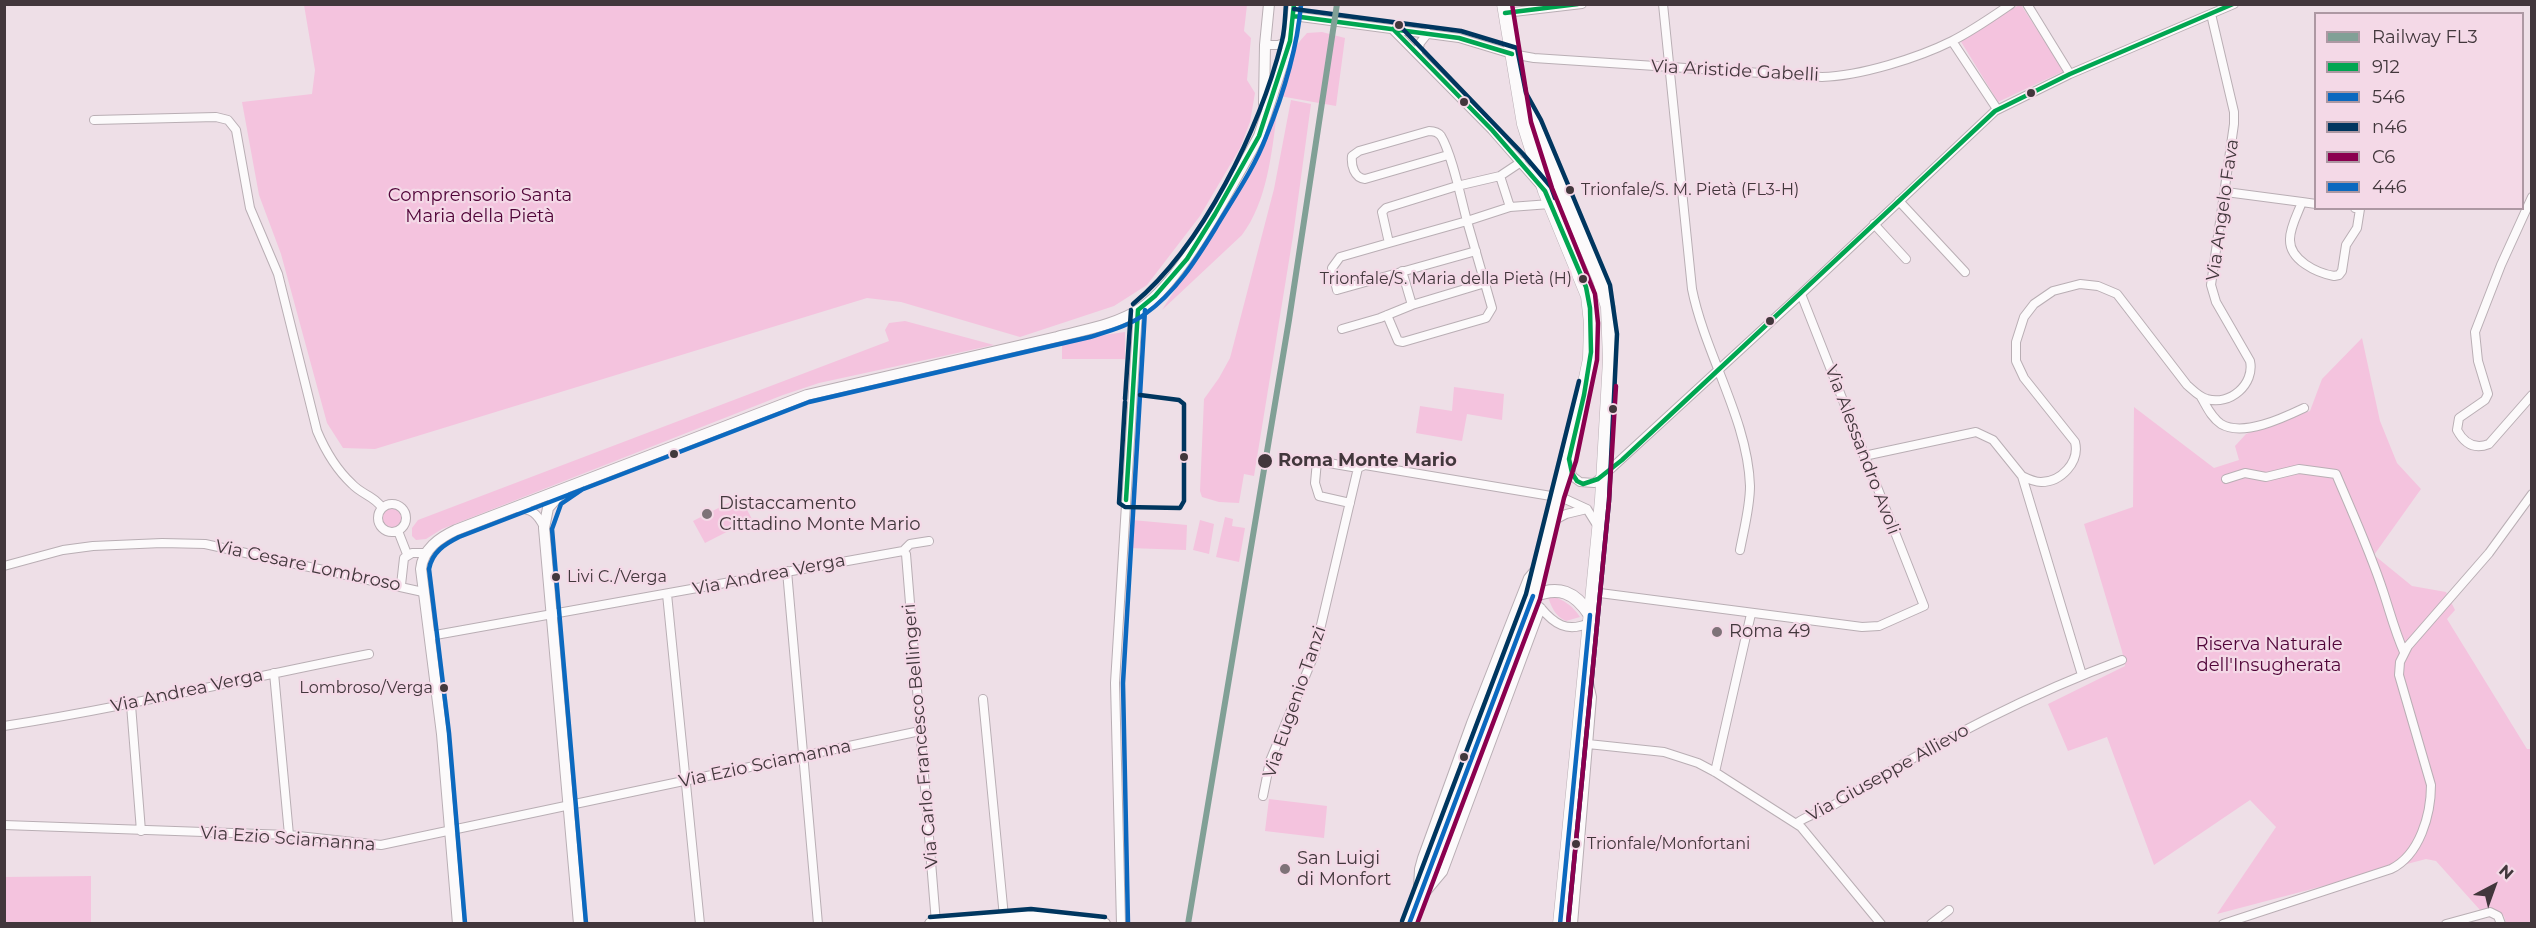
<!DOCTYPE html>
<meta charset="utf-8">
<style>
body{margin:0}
#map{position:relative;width:2536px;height:928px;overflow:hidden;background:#eedfe7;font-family:Montserrat,sans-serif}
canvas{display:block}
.frame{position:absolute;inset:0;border:6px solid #42373c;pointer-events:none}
.legend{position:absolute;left:2314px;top:12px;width:210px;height:198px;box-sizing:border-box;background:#f4d9e7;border:2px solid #ad98a3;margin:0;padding:8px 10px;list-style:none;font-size:18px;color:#42373c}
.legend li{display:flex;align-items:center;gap:12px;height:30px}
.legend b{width:30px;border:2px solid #ad98a3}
.north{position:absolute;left:2464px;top:856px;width:60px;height:60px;-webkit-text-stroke:4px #f4d9e7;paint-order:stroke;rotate:41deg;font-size:16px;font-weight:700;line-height:24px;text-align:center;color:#42373c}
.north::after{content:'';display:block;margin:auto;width:21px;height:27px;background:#42373c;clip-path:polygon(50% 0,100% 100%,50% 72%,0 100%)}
</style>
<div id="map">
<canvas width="2536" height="928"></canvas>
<div class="frame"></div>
<ul class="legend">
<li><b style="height:8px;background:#81a096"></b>Railway FL3</li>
<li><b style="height:8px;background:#00a651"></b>912</li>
<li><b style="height:8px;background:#0c69bf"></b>546</li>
<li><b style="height:8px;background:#00365f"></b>n46</li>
<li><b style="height:8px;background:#8b004f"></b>C6</li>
<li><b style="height:8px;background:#0c69bf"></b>446</li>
</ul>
<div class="north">N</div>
</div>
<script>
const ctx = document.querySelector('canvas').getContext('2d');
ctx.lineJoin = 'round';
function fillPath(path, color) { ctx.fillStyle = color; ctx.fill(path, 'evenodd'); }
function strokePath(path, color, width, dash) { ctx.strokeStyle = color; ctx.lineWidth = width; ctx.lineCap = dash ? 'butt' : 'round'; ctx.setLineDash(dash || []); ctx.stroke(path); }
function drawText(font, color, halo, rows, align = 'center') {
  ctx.font = font + ' Montserrat,sans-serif'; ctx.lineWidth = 4.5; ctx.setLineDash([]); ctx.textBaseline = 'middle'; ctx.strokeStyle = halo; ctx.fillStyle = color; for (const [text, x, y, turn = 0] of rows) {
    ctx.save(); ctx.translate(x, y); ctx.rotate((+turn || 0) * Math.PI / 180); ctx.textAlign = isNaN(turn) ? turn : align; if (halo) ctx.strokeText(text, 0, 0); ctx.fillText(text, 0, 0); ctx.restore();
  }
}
fillPath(new Path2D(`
 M304 5H1247L1244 31 1251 38 1247 80 1255 93 1250 122 1240 148 1200 216 1147 285 1114 306 1020 337 901 302 867 298 375 449 343 448 327 423 281 254 259 195 242 102 312 94 315 70Z
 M2019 5H2021L2064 71 1998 102 1960 40Z
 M1322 32 1345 38 1336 106 1274 95C1283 72 1289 51 1307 33Z
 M1291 100 1311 104 1293 236 1254 476 1244 474 1239 503 1219 502 1202 497 1200 491 1204 399 1219 378 1230 358 1274 189Z
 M1272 112H1277C1272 152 1267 202 1242 235L1162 310 1257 161 1268 136Z
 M905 321 994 345 819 383 783 395 442 529 426 539 416 540 412 536V528L418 520 889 341 885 330 889 323Z
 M1125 332V359H1062V341Z
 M2362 338 2380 421 2397 463 2421 489 2374 555 2412 586 2446 592 2455 610 2447 619 2527 749H2531V923H2506L2504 916 2480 910 2436 861 2426 859 2217 914 2276 827 2250 800 2154 865 2107 737 2068 751 2048 704 2125 666 2122 651 2084 524 2133 507 2134 407 2214 468 2239 460 2235 446 2246 434 2310 411 2322 379Z
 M1454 387 1504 394 1502 420 1467 414 1462 441 1416 433 1420 406 1452 411Z
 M740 497 752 519 705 543 693 521Z
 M382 518a10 10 0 1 1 20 0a10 10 0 1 1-20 0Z
 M1225 517 1233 519 1232 526 1245 528 1239 562 1216 557Z
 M1132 520 1187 525 1186 550 1129 548Z
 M1200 520 1214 524 1209 554 1193 550Z
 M1552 596C1564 600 1573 606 1580 617L1566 621C1555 616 1552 608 1548 597Z
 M1269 799 1327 806 1324 838 1265 831Z
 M91 876V923H5V877Z`), '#f4c3de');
const minor = new Path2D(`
 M1663 4 1692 289C1705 354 1748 420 1750 486 1750 507 1744 529 1740 550
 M2027 4 2070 74
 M1505 13 1582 4
 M1293 16 1459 38 1512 54 1534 58 1822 77C1860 76 1918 58 1952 41 1972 31 1992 17 2011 4
 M1393 30 1492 130 1541 186
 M1952 41 1997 109
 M1265 45H1278L1290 41
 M1418 52 1420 43 1428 33
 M94 120 216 117 228 120 236 130 250 208 278 274 317 431C325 450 337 470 352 484 361 494 376 497 382 508
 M1448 155 1365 179C1354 178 1351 165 1352 156L1359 151 1429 131C1434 131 1438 132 1441 136 1452 154 1461 199 1467 221L1389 243 1382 212 1386 208 1457 186 1500 176
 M2226 192 2302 202
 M2532 197 2501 265 2475 332 2478 361 2488 394 2485 400 2459 418 2457 430C2464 443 2474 450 2489 444L2532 395
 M1899 201 1965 272
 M2316 204 2302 202C2298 213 2290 227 2290 239 2289 260 2317 273 2334 276L2339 275 2342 271 2346 245 2357 228 2360 209 2355 208
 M1510 207 1550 204
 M1874 224 1906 259
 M1389 243 1340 257 1332 268 1337 290 1476 251
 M1402 271 1412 305 1485 283
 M1387 315 1398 341 1403 342 1486 318 1492 308 1467 221 1510 207 1500 176 1521 162
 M1342 329 1380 318 1412 305
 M2201 397C2207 407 2211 417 2221 424 2243 437 2283 418 2304 408
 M1864 456 1976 432 1993 440 2022 476C2028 479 2034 482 2041 482 2061 482 2080 462 2075 442L2024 378 2016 361V342L2024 317 2034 304 2053 291 2080 284 2098 286 2117 294 2187 385C2193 390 2199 397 2207 399 2230 406 2255 384 2250 361L2216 302 2211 285 2234 124V112L2211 14
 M1569 462 1572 476 1580 482 1594 483 1603 476 1801 294 1995 111 2070 74 2234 4
 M1358 468 1365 465 1563 498 1587 509 1597 525
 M2022 476 2082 675
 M2226 479 2245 473 2266 477 2299 469 2336 474C2352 512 2370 551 2383 591 2390 612 2395 632 2404 652
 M378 518a14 14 0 1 1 28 0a14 14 0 1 1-28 0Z
 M516 508C532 509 537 513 544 527
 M1551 522 1566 514 1587 509
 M398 531 407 554
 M903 551 906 554 936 923
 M4 566 63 550 93 546 162 543 205 544 423 592
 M787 571 818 924
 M401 585 404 558 412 553H427
 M1592 592 1862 627 1879 626 1924 606 1801 294
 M667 594 700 924
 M1540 607C1554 624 1567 633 1589 623
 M430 636 903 551 910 544 929 541
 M274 673 289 835
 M983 699 1004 917
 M131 705 141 831
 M4 726C127 707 247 678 369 654
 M1588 744 1664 752 1698 763 1715 772 1801 827 1881 924
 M1715 772 1751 614
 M1263 796 1270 761 1314 655 1358 468 1317 461 1315 483 1319 496 1350 503
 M1797 823C1809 814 1824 812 1837 803 1928 747 2021 697 2122 660
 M4 825 289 835 381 845 920 731
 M1418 889 1419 869 1422 858 1471 723 1528 578 1538 566
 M1422 897 1443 872 1541 608
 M1121 924 1115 683 1138 310
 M1573 924 1592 697 1588 679
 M1931 924 1949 910
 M2223 924 2391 869C2420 855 2431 814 2431 785L2399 675 2400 662 2408 646 2489 553 2532 494
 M2446 924 2490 912 2498 916 2501 924`);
const tertiary = new Path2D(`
 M1264 104 1265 45 1269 4
 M564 490 548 508 544 528 579 924
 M458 924 442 734 421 569C423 549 439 538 456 530L807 395 1057 337C1083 330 1116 325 1140 309 1179 284 1227 194 1251 151L1259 136 1290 41 1294 4`);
const secondary = new Path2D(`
 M1533 596C1559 585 1575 592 1590 615
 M931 924 1031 916 1104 924`);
const primary = new Path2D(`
 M1525 105 1600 280 1608 307 1610 360 1602 500 1560 924
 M1409 924 1533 596 1557 496 1569 459 1590 359 1591 323 1588 296 1545 191 1524 124 1504 4`);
strokePath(minor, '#b9aeb4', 10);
strokePath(tertiary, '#b9aeb4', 12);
strokePath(secondary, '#b9aeb4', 14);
strokePath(primary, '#b9aeb4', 15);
strokePath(minor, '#fcfafb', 8);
strokePath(tertiary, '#fcfafb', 10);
strokePath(secondary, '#fcfafb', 12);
strokePath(primary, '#fcfafb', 14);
strokePath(new Path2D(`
 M1505 13 1578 4
 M1293 16 1459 38 1512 54
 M1393 29 1492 130 1545 191 1586 287 1590 308 1591 352 1584 395 1569 459 1572 473 1577 481 1583 484 1598 479 1622 460 1995 111 2070 74 2233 4
 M1138 310 1155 296 1187 259 1215 214 1259 136 1290 41 1294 4
 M1126 500 1138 310`), '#00a651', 4.5);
strokePath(new Path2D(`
 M583 489 561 504 552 529 586 923
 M465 923 449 733 429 569C432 552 445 544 459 537L809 402 1090 337C1109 331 1129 326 1145 314 1175 293 1196 260 1215 229 1232 200 1254 169 1266 137 1283 95 1297 50 1301 5
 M1128 924 1123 683 1145 310`), '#0c69bf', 4.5);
strokePath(new Path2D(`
 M1294 9 1461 31 1517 48 1526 93 1541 120 1610 285 1617 334 1609 501 1568 924
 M1398 24 1523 154 1551 187 1555 198
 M1133 304C1203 246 1260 128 1282 41 1285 29 1285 16 1286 4
 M1125 399 1131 310
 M1125 402 1119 503 1125 507 1180 508 1184 501V404L1179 400 1140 395
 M930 917 1031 909 1105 917
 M1402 921 1526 594 1579 381`), '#00365f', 4.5);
strokePath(new Path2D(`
 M1417 924 1540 599 1564 498 1576 461 1597 360 1598 323 1595 294 1552 188 1531 122 1512 4
 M1568 924 1609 501 1616 386`), '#8b004f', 4.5);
strokePath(new Path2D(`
 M1409 924 1533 596
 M1560 924 1590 615`), '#0c69bf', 4.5);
strokePath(new Path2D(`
 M1188 924 1289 320 1337 4`), '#81a096', 6);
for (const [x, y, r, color] of [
 [1399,25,5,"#42373c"],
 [2031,93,5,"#42373c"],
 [1464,102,5,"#42373c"],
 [1570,190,5,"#42373c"],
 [1583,279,5,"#42373c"],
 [1770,321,5,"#42373c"],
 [1613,409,5,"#42373c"],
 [674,454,5,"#42373c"],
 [1184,457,5,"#42373c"],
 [1265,461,8,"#42373c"],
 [707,514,6,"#7e7278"],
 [556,577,5,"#42373c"],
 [1717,632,6,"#7e7278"],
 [444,688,5,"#42373c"],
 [1464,757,5,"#42373c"],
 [1576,844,5,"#42373c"],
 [1285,869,6,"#7e7278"]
]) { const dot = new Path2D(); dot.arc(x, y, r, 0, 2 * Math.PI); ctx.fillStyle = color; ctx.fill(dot); strokePath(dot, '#f4d9e7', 2); }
drawText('16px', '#42373c', '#f4d9e7', [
 ["Trionfale/S. M. Pietà (FL3-H)",1581,190],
 ["Trionfale/S. Maria della Pietà (H)",1572,279,"right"],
 ["Livi C./Verga",567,577],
 ["Lombroso/Verga",433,688,"right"],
 ["Trionfale/Monfortani",1587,844]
], 'left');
drawText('18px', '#42373c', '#f4d9e7', [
 ["Via Aristide Gabelli",1735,71,3],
 ["Via Angelo Fava",2223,210,-82],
 ["Via Alessandro Avoli",1862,450,69],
 ["Via Cesare Lombroso",308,566,12],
 ["Via Andrea Verga",769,575,-11],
 ["Via Andrea Verga",187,691,-12],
 ["Via Eugenio Tanzi",1295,702,-71],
 ["Via Carlo Francesco Bellingeri",921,736,-95],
 ["Via Ezio Sciamanna",765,764,-12],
 ["Via Giuseppe Allievo",1888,773,-29],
 ["Via Ezio Sciamanna",288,839,4]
]);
drawText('18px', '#500438', '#f4d9e7', [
 ["Comprensorio Santa",480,196],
 ["Maria della Pietà",480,217],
 ["Riserva Naturale",2269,645],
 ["dell'Insugherata",2269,666]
]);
drawText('bold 18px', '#42373c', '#f4d9e7', [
 ["Roma Monte Mario",1278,461]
], 'left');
drawText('18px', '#42373c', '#f4d9e7', [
 ["Distaccamento",719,504],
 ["Cittadino Monte Mario",719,525],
 ["Roma 49",1729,632],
 ["San Luigi",1297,859],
 ["di Monfort",1297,880]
], 'left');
</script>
